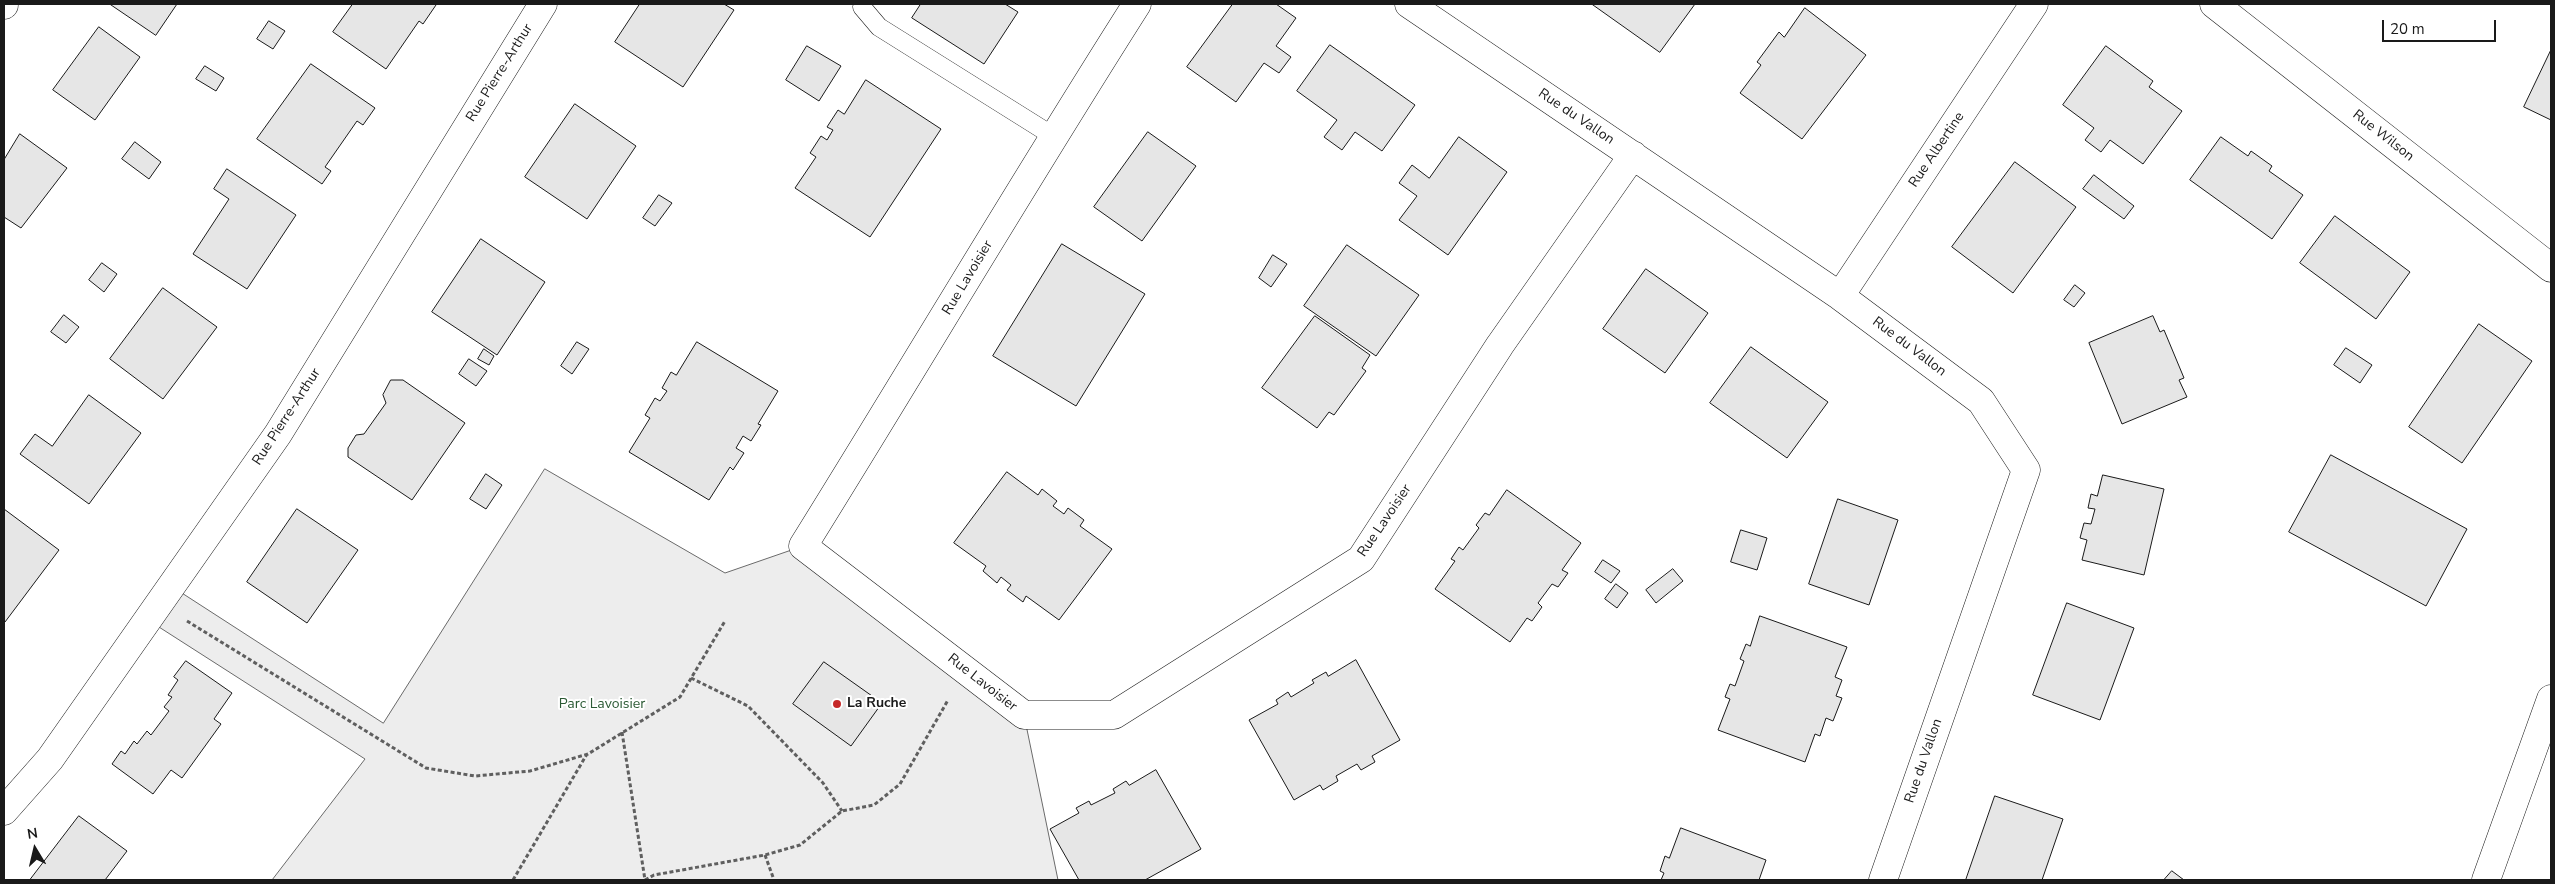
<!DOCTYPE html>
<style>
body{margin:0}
#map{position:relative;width:2555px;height:884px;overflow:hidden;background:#fff;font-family:"Nunito Sans",sans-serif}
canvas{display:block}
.frame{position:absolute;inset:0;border:5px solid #1a1a1a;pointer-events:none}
.north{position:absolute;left:10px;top:824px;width:50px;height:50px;-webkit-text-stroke:4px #fff;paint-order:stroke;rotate:351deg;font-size:14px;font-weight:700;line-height:20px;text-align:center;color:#1a1a1a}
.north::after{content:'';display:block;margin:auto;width:18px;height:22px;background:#1a1a1a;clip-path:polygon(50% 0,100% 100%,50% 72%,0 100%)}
.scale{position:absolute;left:2382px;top:20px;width:114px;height:22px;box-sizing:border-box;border:2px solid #1a1a1a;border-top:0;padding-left:6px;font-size:15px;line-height:18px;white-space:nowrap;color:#1a1a1a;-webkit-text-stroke:4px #fff;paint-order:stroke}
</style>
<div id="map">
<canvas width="2555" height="884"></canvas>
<div class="frame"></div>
<div class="north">N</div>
<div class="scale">20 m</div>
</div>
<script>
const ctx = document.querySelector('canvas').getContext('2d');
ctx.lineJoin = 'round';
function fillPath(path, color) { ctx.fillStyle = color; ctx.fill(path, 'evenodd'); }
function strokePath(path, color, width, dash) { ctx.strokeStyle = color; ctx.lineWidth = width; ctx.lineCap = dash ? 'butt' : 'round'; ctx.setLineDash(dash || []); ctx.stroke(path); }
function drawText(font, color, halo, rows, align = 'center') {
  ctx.font = font + ' "Nunito Sans",sans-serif'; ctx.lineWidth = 4; ctx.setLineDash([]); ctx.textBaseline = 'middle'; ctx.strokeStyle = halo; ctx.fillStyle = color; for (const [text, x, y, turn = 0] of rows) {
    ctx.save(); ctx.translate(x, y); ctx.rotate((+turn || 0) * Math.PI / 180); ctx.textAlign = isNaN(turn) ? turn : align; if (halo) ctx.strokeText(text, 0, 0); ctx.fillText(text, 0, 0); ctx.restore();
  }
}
const built = new Path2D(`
 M545 469 725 573 803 546 1024 715 1058 880H272L365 759 148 620 171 586 383 723Z`);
fillPath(built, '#ededed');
strokePath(built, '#6a6a6a', 1);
const building = new Path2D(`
 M110 4H177L156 35Z
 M353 4H435L436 5 423 24 419 21 386 69 333 32Z
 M640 4H724L734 10 683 87 615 42Z
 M921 4H1005L1018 12 984 64 912 18Z
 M1233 4H1276L1296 18 1276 46 1291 57 1279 73 1264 63 1236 102 1187 67Z
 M1592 4H1695L1660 52Z
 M1805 8 1866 55 1802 139 1740 93 1761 65 1757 62 1779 32 1784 37Z
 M269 21 285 31 273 49 257 39Z
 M99 27 140 57 95 120 53 90Z
 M1330 45 1415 105 1382 151 1355 132 1342 150 1324 137 1337 120 1297 91Z
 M807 46 841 66 819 101 786 80Z
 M2106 46 2153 81 2149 87 2182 111 2143 164 2110 140 2101 152 2085 140 2094 128 2063 105Z
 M2551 50V120L2524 107Z
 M311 64 375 108 363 125 357 121 325 167 331 171 322 184 257 139Z
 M205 66 224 78 216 91 196 79Z
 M866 80 941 129 870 237 795 188 816 157 810 153 821 136 827 140 833 130 827 127 838 110 844 114Z
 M575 104 636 146 587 219 525 177Z
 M1148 132 1196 166 1142 241 1094 207Z
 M20 134 67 168 21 228 4 217V160Z
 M1459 137 1507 172 1448 255 1399 220 1417 196 1399 183 1412 165 1429 178Z
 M2221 137 2248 156 2251 151 2272 166 2269 171 2303 195 2272 239 2190 180Z
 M135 142 161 162 149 179 122 159Z
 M2015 162 2076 207 2013 293 1952 247Z
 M227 169 296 215 247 289 193 254 229 199 214 189Z
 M2094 175 2134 206 2124 219 2083 189Z
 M659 195 672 203 655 226 643 218Z
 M2335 216 2410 272 2376 319 2300 263Z
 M481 239 545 282 497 355 432 312Z
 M1062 244 1145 294 1076 406 993 356Z
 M1347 245 1419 295 1376 356 1304 306Z
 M1273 255 1287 264 1271 287 1259 278Z
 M102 263 117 274 104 292 89 280Z
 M1646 269 1708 313 1665 373 1603 329Z
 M2075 285 2085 293 2074 307 2064 300Z
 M163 288 217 327 163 399 110 359Z
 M64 315 79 327 66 343 51 332Z
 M1315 316 1370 355 1362 368 1366 371 1334 415 1329 412 1317 428 1262 388Z
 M2153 316 2160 332 2164 330 2184 378 2179 380 2187 397 2122 424 2089 343Z
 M2479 324 2532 361 2462 463 2409 427Z
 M577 342 589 349 572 374 561 366Z
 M697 342 778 391 758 424 761 425 751 441 743 436 736 448 744 453 733 470 730 467 709 500 629 452 650 418 645 415 655 398 660 401 667 391 662 388 671 372 676 375Z
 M1751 347 1828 402 1787 458 1710 403Z
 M2346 348 2372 365 2360 383 2334 365Z
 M484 349 494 356 489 365 478 359Z
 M469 359 487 371 476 386 459 374Z
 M391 380H403L465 423 412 500 348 457V448L356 435 364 434 386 403 383 395Z
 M89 395 141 433 89 504 20 454 35 434 52 446Z
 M2331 455 2467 529 2426 606 2289 532Z
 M1007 472 1038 495 1042 489 1057 501 1053 506 1064 514 1068 508 1084 520 1080 526 1112 549 1059 620 1026 596 1023 602 1007 590 1011 585 1001 577 997 583 983 571 986 566 954 543Z
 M486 474 502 485 486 509 470 499Z
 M2103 475 2164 489 2144 575 2082 560 2087 540 2080 538 2084 523 2091 524 2095 509 2088 508 2091 494 2097 496Z
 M1507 490 1581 543 1562 570 1568 573 1558 587 1552 584 1538 603 1542 607 1532 621 1527 618 1510 642 1435 589 1455 561 1451 559 1459 547 1463 550 1479 528 1476 525 1485 513 1489 515Z
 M1838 499 1898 520 1869 605 1809 584Z
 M4 509 59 550 5 622 4 621Z
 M297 509 358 550 307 623 247 582Z
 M1741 530 1767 538 1757 570 1731 562Z
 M1603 560 1620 571 1611 583 1595 572Z
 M1673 569 1683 581 1656 603 1646 590Z
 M1616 584 1628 593 1617 608 1605 599Z
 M2067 603 2134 628 2100 720 2033 695Z
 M1760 616 1847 647 1835 677 1842 680 1836 696 1842 698 1833 721 1826 718 1820 736 1815 734 1805 762 1718 730 1730 699 1725 697 1730 684 1735 686 1744 661 1740 659 1746 644 1750 646Z
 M1356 660 1400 740 1372 756 1375 762 1361 770 1357 764 1336 776 1338 781 1323 790 1320 785 1294 800 1249 720 1278 704 1276 700 1288 692 1291 697 1314 683 1312 680 1326 672 1328 676Z
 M186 661 232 693 214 719 221 724 182 778 171 770 153 794 112 764 121 751 125 754 134 741 137 744 147 731 151 735 169 711 164 707 172 697 168 695 178 680 174 677Z
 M824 662 882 703 851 746 793 704Z
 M1156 770 1201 849 1145 880H1079L1050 829 1079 813 1076 808 1089 801 1091 805 1115 793 1113 789 1126 781 1129 785Z
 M1995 796 2063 819 2042 880H1966Z
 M79 816 127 851 105 880H30Z
 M1681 828 1766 860 1759 880H1661L1664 873 1660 871 1665 856 1669 858Z
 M2172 871 2184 880H2164Z`);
fillPath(building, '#e6e6e6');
strokePath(building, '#1a1a1a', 1);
const service = new Path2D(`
 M862 7 879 27 1053 136`);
const minor = new Path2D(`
 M1137 4C1023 183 915 366 803 546L1024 715H1114L1361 559 1500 345 1633 155
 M1409 4 1840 296 1981 401 2026 470 1883 880
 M2214 4 2551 268
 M1840 296 2034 4
 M4 811 50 759 278 434 543 4`);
const tertiary = new Path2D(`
 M4 5V4`);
const primary = new Path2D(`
 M2486 880 2551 699`);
strokePath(service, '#1a1a1a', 19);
strokePath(minor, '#1a1a1a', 29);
strokePath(tertiary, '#1a1a1a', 29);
strokePath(primary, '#1a1a1a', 29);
strokePath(new Path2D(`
 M187 621 426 768 475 776 530 771 588 754 680 697 725 621
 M691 678 748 706 823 783 842 811
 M622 732 645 880
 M765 855 774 880
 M513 880 587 754
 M645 880 654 875 765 855 800 845 842 811 874 805 900 784 948 700`), '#5f5f5f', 3, [4, 2.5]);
strokePath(service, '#fff', 18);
strokePath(minor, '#fff', 28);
strokePath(tertiary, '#fff', 28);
strokePath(primary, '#fff', 28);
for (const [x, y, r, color] of [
 [837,704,5,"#c62828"]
]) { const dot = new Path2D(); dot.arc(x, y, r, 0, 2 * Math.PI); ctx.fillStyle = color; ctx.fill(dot); strokePath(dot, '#fff', 2); }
drawText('14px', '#1a1a1a', '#fff', [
 ["Rue Pierre-Arthur",500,73,-58],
 ["Rue du Vallon",1576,117,34],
 ["Rue Wilson",2383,136,38],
 ["Rue Albertine",1937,150,-56],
 ["Rue Lavoisier",968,278,-59],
 ["Rue du Vallon",1909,347,37],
 ["Rue Pierre-Arthur",287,417,-57],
 ["Rue Lavoisier",1385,521,-56],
 ["Rue Lavoisier",982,683,38],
 ["Rue du Vallon",1924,761,-71]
]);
drawText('bold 14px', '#1a1a1a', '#fff', [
 ["La Ruche",847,704]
], 'left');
drawText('14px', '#2b5a34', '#fff', [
 ["Parc Lavoisier",602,705]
]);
</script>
